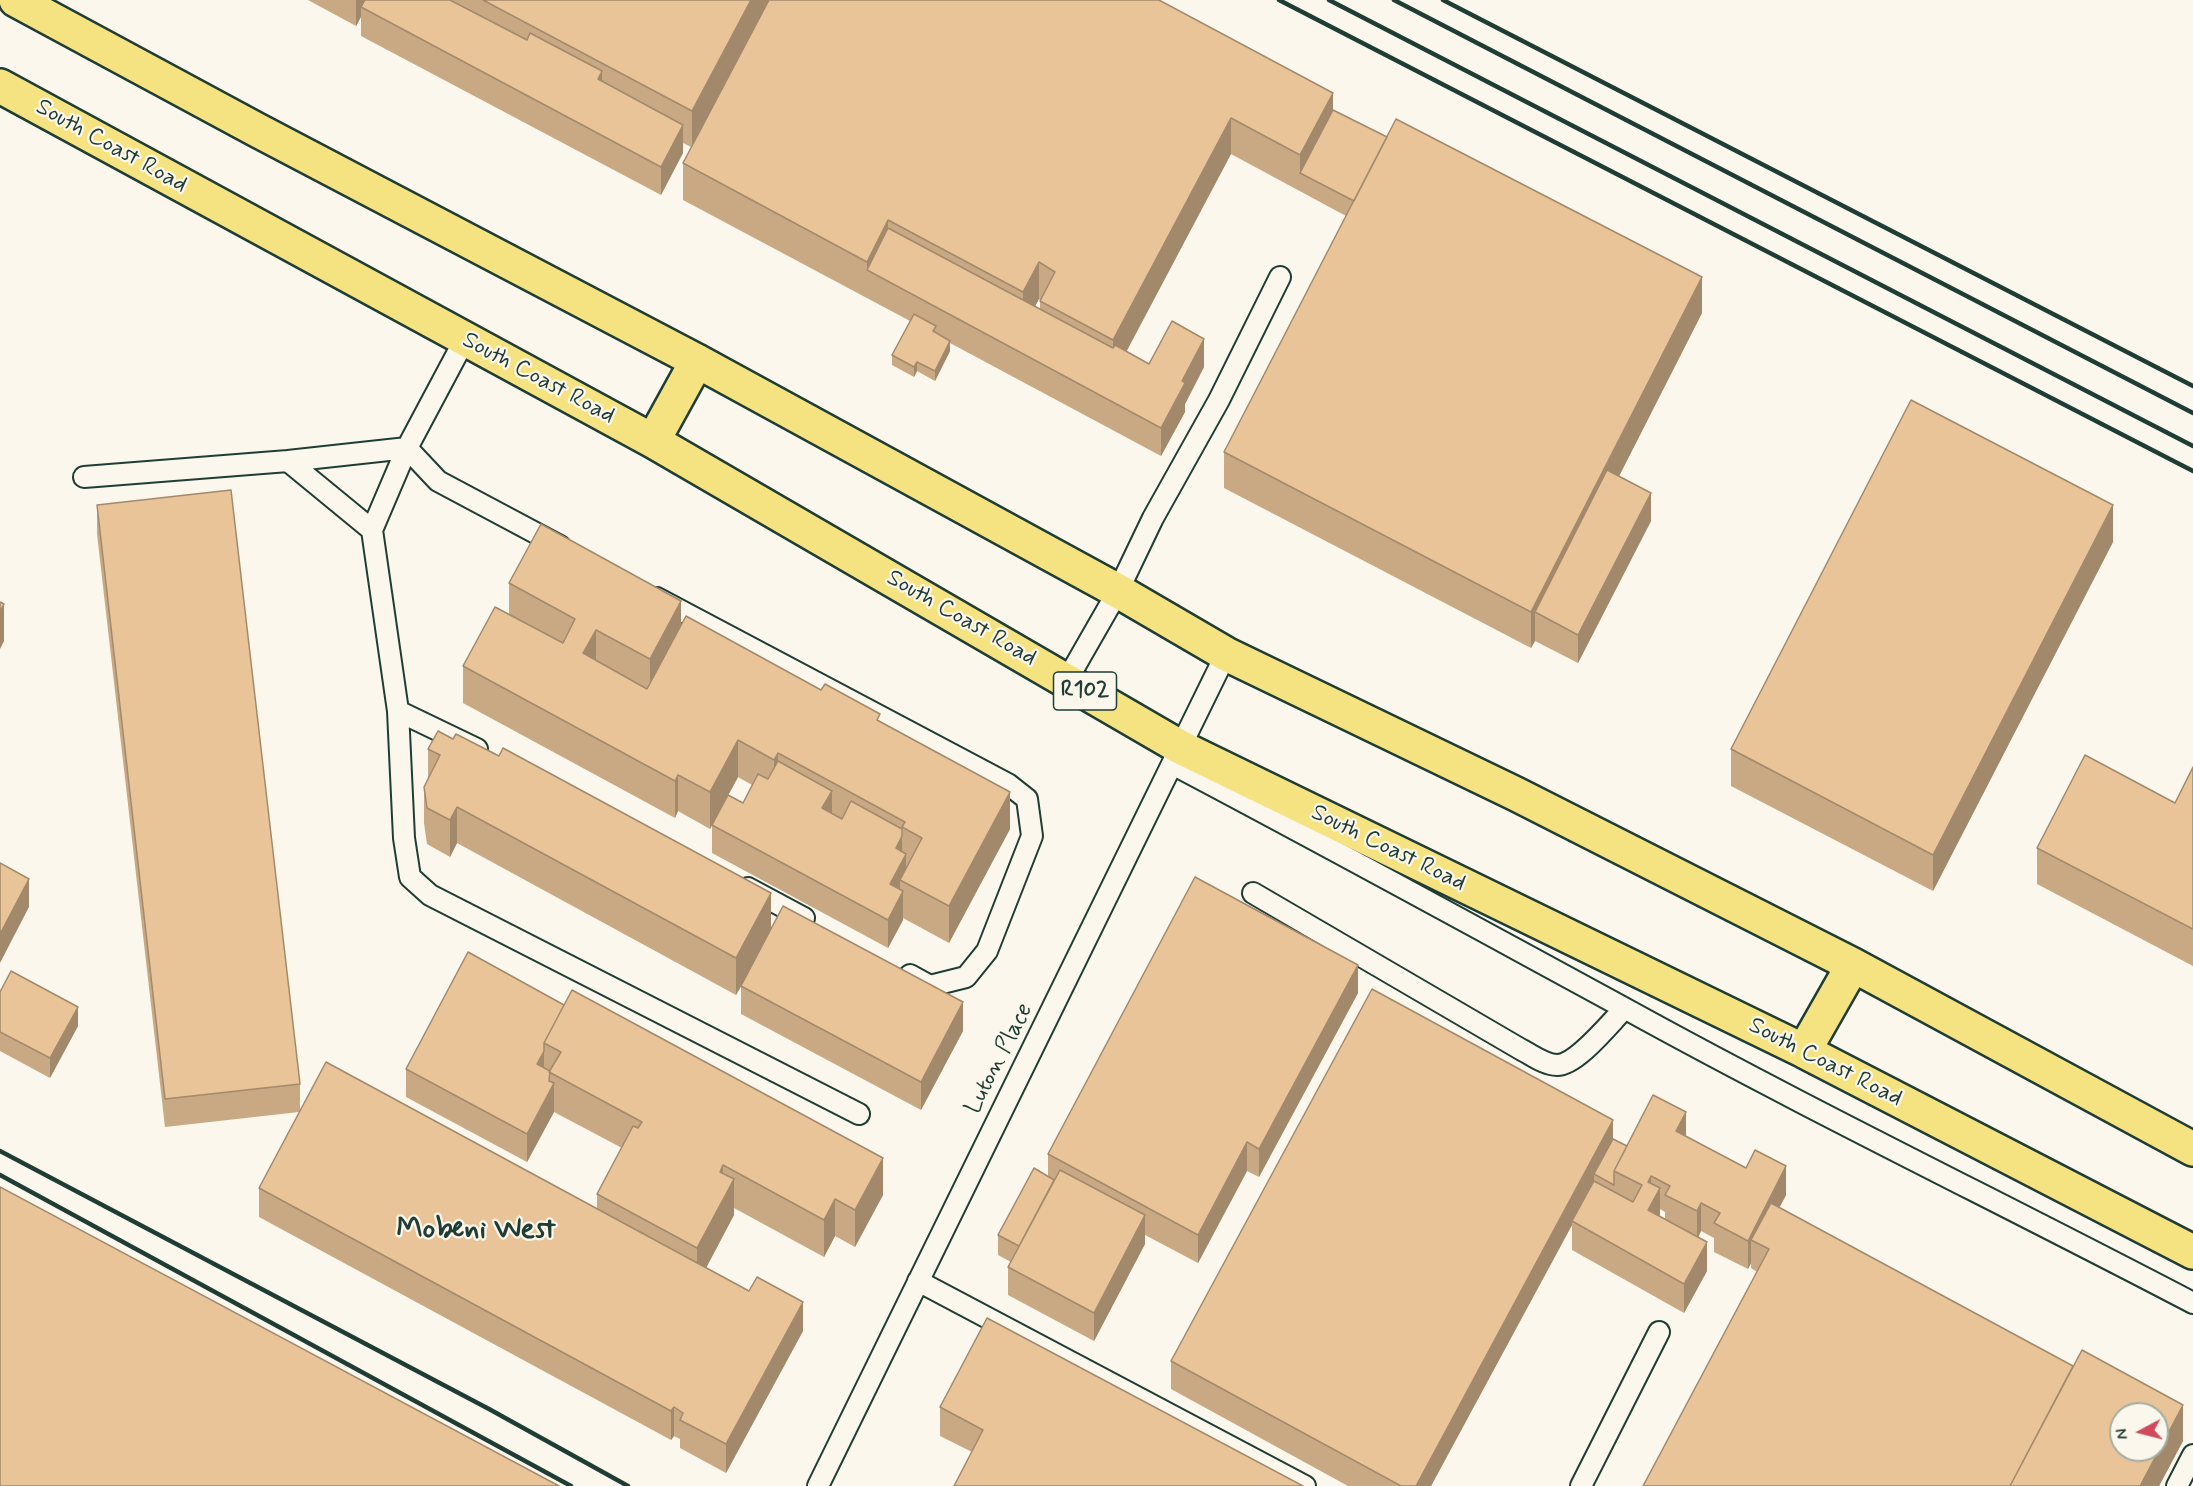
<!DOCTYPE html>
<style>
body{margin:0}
#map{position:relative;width:2193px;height:1486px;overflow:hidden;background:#fbf7ec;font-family:Mynerve,sans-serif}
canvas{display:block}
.north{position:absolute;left:2109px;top:1402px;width:60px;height:60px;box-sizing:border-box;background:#fbf7ec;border:2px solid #a3ada2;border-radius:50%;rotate:263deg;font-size:16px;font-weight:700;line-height:24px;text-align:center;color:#1f3d34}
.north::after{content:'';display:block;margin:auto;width:21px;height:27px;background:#d1495b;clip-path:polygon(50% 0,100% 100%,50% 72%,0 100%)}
</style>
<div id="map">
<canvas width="2193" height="1486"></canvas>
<div class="north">N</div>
</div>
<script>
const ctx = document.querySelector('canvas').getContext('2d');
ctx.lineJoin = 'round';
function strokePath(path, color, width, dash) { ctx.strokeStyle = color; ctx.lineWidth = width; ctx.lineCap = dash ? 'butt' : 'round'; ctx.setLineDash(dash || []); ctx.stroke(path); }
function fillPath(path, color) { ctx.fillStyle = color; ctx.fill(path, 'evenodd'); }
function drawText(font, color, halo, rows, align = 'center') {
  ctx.font = font + ' Mynerve,sans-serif'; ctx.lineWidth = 4.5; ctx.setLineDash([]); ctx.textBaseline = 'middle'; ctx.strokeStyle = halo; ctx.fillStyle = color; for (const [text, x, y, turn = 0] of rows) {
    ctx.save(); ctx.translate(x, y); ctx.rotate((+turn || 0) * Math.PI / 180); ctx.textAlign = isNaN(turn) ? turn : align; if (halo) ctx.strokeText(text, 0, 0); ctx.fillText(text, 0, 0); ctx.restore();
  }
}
const service = new Path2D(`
 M465 339 407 448 438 481 560 546
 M288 461 407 448 372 530
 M84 477 288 461 372 530 398 711 404 838 410 877 430 895 859 1114
 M657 598 1008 784 1027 799 1032 836 987 951 966 977 930 986 910 975
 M1067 680 1118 591 1153 518 1219 400 1280 277
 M398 711 477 749
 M1172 764C1324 844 1475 927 1626 1009 1813 1112 2004 1204 2193 1303
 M748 888 804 918
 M1253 893 1522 1050C1532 1055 1545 1065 1557 1065 1577 1065 1610 1023 1624 1009
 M918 1281 1305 1486
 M818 1486 1226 654
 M1581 1486 1659 1332
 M2177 1486 2193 1455`);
const trunk = new Path2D(`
 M16 0 257 130 697 361 1118 591 1226 654 1516 794 1853 965 2193 1149
 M0 86 653 441 1180 747 1804 1051 2193 1252
 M653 441 697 361
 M1804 1051 1853 965`);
strokePath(service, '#1f3d34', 24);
strokePath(trunk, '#1f3d34', 38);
strokePath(service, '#fbf7ec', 20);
strokePath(trunk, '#f5e382', 33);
strokePath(new Path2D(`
 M1279 0 2193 471
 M1329 0 2193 446
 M1394 0 2193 413
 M1443 0 2193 386
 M0 1151 489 1409 628 1486
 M0 1175 571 1486`), '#1f3d34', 4.5);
fillPath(new Path2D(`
 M308 0H1159L1333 110 1702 313 1619 476 1651 521 1578 663 1535 641 1531 648 1224 488V452L1346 216 1231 154 1126 351 1149 364 1204 367 1185 404V412L1161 456 950 343V351L935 381 917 371 914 377 892 365V355L910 321 683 200V163L691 147 683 143V153L661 195 361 36V17L356 26ZM1039 299 1040 300V309L1035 306Z
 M97 505 300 1084V1111L597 1209V1194L622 1148 554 1112 527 1162 406 1097V1069L468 952 883 1195 855 1247 835 1236 824 1257 734 1208V1215L706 1268 803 1331 726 1473 680 1448V1439L674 1436 671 1440 259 1217V1188L299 1112 165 1127 97 534Z
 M2113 542 1933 891 1731 786V749Z
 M509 583 681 625 821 690 880 721 1010 829 949 943 903 918V920L888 948 712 853V825L743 803 752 785 738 777 710 829 678 811 675 818 463 703V666L509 614Z
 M428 749 771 928 963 1031 921 1110 741 1014V987L736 995 457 843 450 857 427 844 424 823V787L428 778Z
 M2193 767V966L2037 884V848L2175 803Z
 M0 992 78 1026 50 1078 0 1051Z
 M1358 993 1259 1177 1247 1171 1198 1263 1145 1235V1244L1094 1341 1008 1295V1267L1011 1262 998 1255V1235L1048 1176V1154Z
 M1686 1136 1786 1195 1779 1208 2183 1441 2159 1486H1643L1757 1272 1751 1268V1263L1748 1269 1714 1252V1238L1701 1231 1698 1237 1707 1271 1684 1313 1572 1250V1225L1431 1486H1348L1171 1389V1361L1613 1139 1627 1146ZM1660 1209 1665 1212V1219L1660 1216Z
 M940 1407 1303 1486 972 1452 940 1436Z`), '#c8a984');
fillPath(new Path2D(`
 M356 0H369L361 7V17L356 26Z
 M751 0H770L692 148V111Z
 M602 71V100L598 79Z
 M1333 93V130L1300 173V155Z
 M1231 118V154L1113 377V340Z
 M683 125V153L661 195V167Z
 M888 220V256L867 270V298V262Z
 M1039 262V299L1023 329V292Z
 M1702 277V313L1547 618 1535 612V641L1531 648V612Z
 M1204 339V367L1185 404V412L1161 456V428L1182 381Z
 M950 341V351L935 381V371Z
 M917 362V371L914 377V367Z
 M1651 493V521L1578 663V635Z
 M2113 505V542L1933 891V855Z
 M681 601V637L650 696V659Z
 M4 604V641L0 649V612Z
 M596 630V666L583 653Z
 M738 740V777L710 829V792Z
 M778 753V790L774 796V760Z
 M678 775V811L675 818V781Z
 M832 791V819L822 808Z
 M1010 792V829L949 943V906Z
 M457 807V843L450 857V820Z
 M902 836V861L906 854V882L900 880V893L890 884 896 848Z
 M29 879V907L0 963V934Z
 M903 891V920L888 948V920Z
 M771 893V930L736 995V958Z
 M1358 965V993L1259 1177V1149Z
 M963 1002V1031L921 1110V1082Z
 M78 1007V1026L50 1078V1058Z
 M544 1051V1079L537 1064Z
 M554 1083V1112L527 1162V1134Z
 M1686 1112V1140L1676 1131Z
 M1613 1120V1148L1594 1174V1183L1572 1221V1225L1431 1486H1416Z
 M1247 1142V1171L1198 1263V1235Z
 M883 1158V1195L855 1247V1210Z
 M723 1165V1198L734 1179V1215L697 1285V1248L720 1172Z
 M1786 1166V1195L1760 1245 1751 1240V1263L1748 1269V1241Z
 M1651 1176V1205L1660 1188V1217L1648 1238V1182Z
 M835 1199V1236L824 1257V1220Z
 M1701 1203V1231L1697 1240V1211Z
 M1145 1215V1244L1094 1341V1313Z
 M1707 1242V1271L1684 1313V1284Z
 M803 1302V1331L726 1473V1444Z
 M2183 1405V1441L2159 1486H2140Z
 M674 1407V1436L671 1440V1411Z`), '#a3896b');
const building = new Path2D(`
 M365 0H450L527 40 530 33 602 71 598 79 683 125 661 167 361 7Z
 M483 0H751L692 111Z
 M769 0H1159L1333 93 1300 155 1231 118 1113 340 1040 301 1055 272 1039 262 1023 292 888 220 867 262 683 163Z
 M1333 110 1387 137 1354 201 1300 173Z
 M1396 119 1702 277 1531 612 1224 452Z
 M888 228 1113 348 1115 345 1149 364 1172 321 1204 339 1182 381 1185 383 1161 428 867 270Z
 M914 314 936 326 933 331 950 341 935 371 917 362 914 367 892 355Z
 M1911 400 2113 505 1933 855 1731 749Z
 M1607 470 1651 493 1578 635 1535 612Z
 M231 490 300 1084 165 1099 97 505Z
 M541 524 681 601 650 659 596 630 583 653 647 689 686 616 821 690 825 684 880 714 877 720 1010 792 949 906 900 880 922 838 902 827 905 822 778 753 774 760 738 740 710 792 678 775 675 781 463 666 495 607 563 643 575 619 509 583Z
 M0 602 4 604 0 612Z
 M438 731 453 739 456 734 499 756 503 748 771 893 736 958 457 807 450 820 427 808 424 787 440 755 428 749Z
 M2085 755 2175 803 2193 767V929L2037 848Z
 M778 761 832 791 822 808 842 819 851 801 902 829V836L896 848 906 854 890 884 903 891 888 920 712 825 728 795 743 803 758 774 768 779Z
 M0 863 29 879 0 934Z
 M1195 877 1358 965 1259 1149 1247 1142 1198 1235 1048 1154Z
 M783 906 963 1002 921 1082 741 986Z
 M468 952 564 1005 544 1043V1051L537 1064 550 1071 549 1081 554 1083 527 1134 406 1069Z
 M11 971 78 1007 50 1058 0 1032V992Z
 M1372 989 1613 1120 1416 1486H1401L1171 1361Z
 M572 990 883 1158 855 1210 835 1199 824 1220 723 1165 720 1172 734 1179 697 1248 597 1194 633 1126 638 1128 642 1122 549 1072 561 1052 544 1043Z
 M326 1062 749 1291 757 1277 803 1302 726 1444 680 1420 683 1413 674 1407 671 1411 259 1188Z
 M1653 1095 1686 1112 1676 1131 1746 1168 1755 1150 1786 1166 1748 1241 1714 1223 1720 1213 1701 1203 1697 1211 1665 1195 1670 1186 1651 1176 1648 1182 1660 1188 1648 1210 1707 1242 1684 1284 1572 1221 1594 1181 1633 1202 1642 1185 1614 1171Z
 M1613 1139 1627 1146 1614 1171V1185L1594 1174Z
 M1034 1168 1054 1180 1019 1246 998 1235Z
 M1060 1170 1145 1215 1094 1313 1008 1267Z
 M0 1187 559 1486H0Z
 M1771 1203 2073 1366 2010 1486H1643L1769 1249 1751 1240Z
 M987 1318 1303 1486H954L983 1430 940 1407Z
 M2082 1350 2183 1405 2140 1486H2010ZM2121 1414H2157V1450H2121Z`);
fillPath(building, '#e9c499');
strokePath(building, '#a3896b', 1.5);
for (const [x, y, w] of [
 [1085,691,63]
]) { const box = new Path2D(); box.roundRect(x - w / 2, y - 19, w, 38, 4.5); ctx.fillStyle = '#fbf7ec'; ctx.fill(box); strokePath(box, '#1f3d34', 1.5); }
drawText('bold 22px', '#1f3d34', null, [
 ["R102",1085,691]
]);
drawText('24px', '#1f3d34', '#fbf7ec', [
 ["South Coast Road",111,147,29],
 ["South Coast Road",538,379,28],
 ["South Coast Road",961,619,30],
 ["South Coast Road",1388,849,26],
 ["Luton Place",1000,1059,-63],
 ["South Coast Road",1825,1063,27]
]);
drawText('bold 30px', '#1f3d34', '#fbf7ec', [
 ["Mobeni West",476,1231]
]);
</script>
